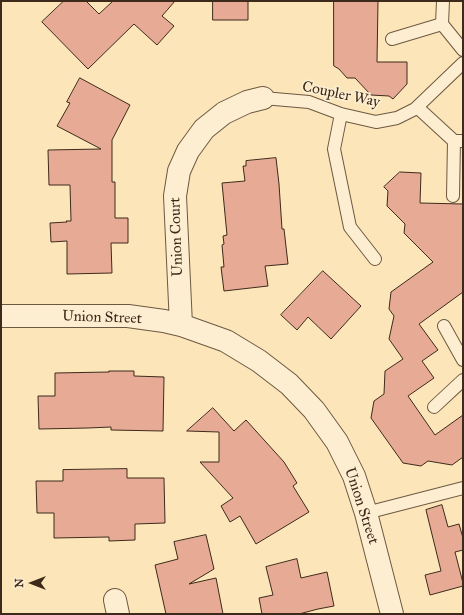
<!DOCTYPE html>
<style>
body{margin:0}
#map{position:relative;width:464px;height:615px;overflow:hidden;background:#fce5b8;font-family:"IM FELL Great Primer",serif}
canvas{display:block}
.frame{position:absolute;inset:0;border:2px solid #3d2a1b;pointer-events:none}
.north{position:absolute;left:12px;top:563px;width:40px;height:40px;-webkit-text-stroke:3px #fdeed1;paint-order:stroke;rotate:270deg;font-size:11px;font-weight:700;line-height:16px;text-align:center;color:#3d2a1b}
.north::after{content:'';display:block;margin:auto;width:14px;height:18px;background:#3d2a1b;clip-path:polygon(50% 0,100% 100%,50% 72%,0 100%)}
</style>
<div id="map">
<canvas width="464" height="615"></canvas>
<div class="frame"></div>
<div class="north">N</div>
</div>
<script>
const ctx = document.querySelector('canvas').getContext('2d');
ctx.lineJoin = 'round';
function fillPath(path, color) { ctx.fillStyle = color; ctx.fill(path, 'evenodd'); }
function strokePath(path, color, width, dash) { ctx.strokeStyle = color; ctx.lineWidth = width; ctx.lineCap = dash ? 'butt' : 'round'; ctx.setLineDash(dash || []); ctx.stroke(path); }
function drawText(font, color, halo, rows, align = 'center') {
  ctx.font = font + ' "IM FELL Great Primer",serif'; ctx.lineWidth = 3.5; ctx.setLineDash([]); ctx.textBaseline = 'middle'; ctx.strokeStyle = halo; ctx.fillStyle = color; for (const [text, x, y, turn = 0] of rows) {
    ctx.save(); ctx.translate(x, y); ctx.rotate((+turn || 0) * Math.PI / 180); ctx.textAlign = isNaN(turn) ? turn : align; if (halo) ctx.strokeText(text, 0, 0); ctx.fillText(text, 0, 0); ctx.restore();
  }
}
const building = new Path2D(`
 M64 1H86L99 14 113 1H175L162 16 174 26 157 45 134 24 88 69 42 22Z
 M213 1H248V20H213Z
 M334 1H378L377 62H407V84L393 99 389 96 371 95 355 78H347L339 69 334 66Z
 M80 78 130 105 112 140V182H115V218H128V243H111L112 273 67 274V241L51 242 50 223 67 222 66 221H71L70 185H49L48 150 101 149 57 126 70 103 67 102Z
 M276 158 279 184 282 229H284L288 264 265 266 268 286 224 291 221 267H224L222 245 224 244 223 236 227 235 222 183 245 181 243 166H246V161Z
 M400 172 421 173 420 203 463 204V292L419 324 438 350 422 361 434 378 408 396 435 435 463 415V457L452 465 428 461 421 466 403 463 371 418 374 401 384 394 385 371 403 359 389 339 394 316 389 309 391 292 433 262 404 233 405 224 387 206 388 191 384 187Z
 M323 271 361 306 331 339 308 317 297 330 281 315Z
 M109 371H134V376L164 377 163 431 111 430V427L88 428 39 429 38 396H55V373L109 372Z
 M213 408 234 431 246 420 284 462 297 483 293 486 309 512 256 544 240 516 230 522 221 506 233 498 200 462H219V432L187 431Z
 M127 469V478H164L165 523 135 524V540L109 541V537L54 538V513H37L36 481H63V470Z
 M442 505 448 527 459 524 463 538V550L455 552 463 583V586L430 595 425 575 441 571 426 510Z
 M206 535 214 569 189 584 216 578 223 614H166L155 565 178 559 174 542Z
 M297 559 301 578 327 572 334 606 318 609 299 614H262L259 598 273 595 266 567Z`);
fillPath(building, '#e7aa95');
strokePath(building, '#3d2a1b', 1);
const service = new Path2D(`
 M443 1 442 24 463 50
 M392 39 442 24
 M263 98 309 102 341 114 376 122 397 118 415 109 463 63
 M417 107 454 141H463
 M341 114 334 149 350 227 375 259
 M453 196 454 141
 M444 326 463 360
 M434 407 463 380
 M366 513 463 488`);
const minor = new Path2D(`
 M1 316H128L164 321 181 325 226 341 259 361 289 384 314 410 337 442 354 476 366 513 392 614
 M181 325 175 196 179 171 188 151 204 129 224 113 247 102 263 98
 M115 600 118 614`);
strokePath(service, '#6d5942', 14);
strokePath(minor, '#6d5942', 24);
strokePath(service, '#fdeed1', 12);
strokePath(minor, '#fdeed1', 22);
drawText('15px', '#3d2a1b', '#fdeed1', [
 ["Coupler Way",341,95,12],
 ["Union Court",177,237,-92],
 ["Union Street",102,318,2],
 ["Union Street",361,506,72]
]);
</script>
